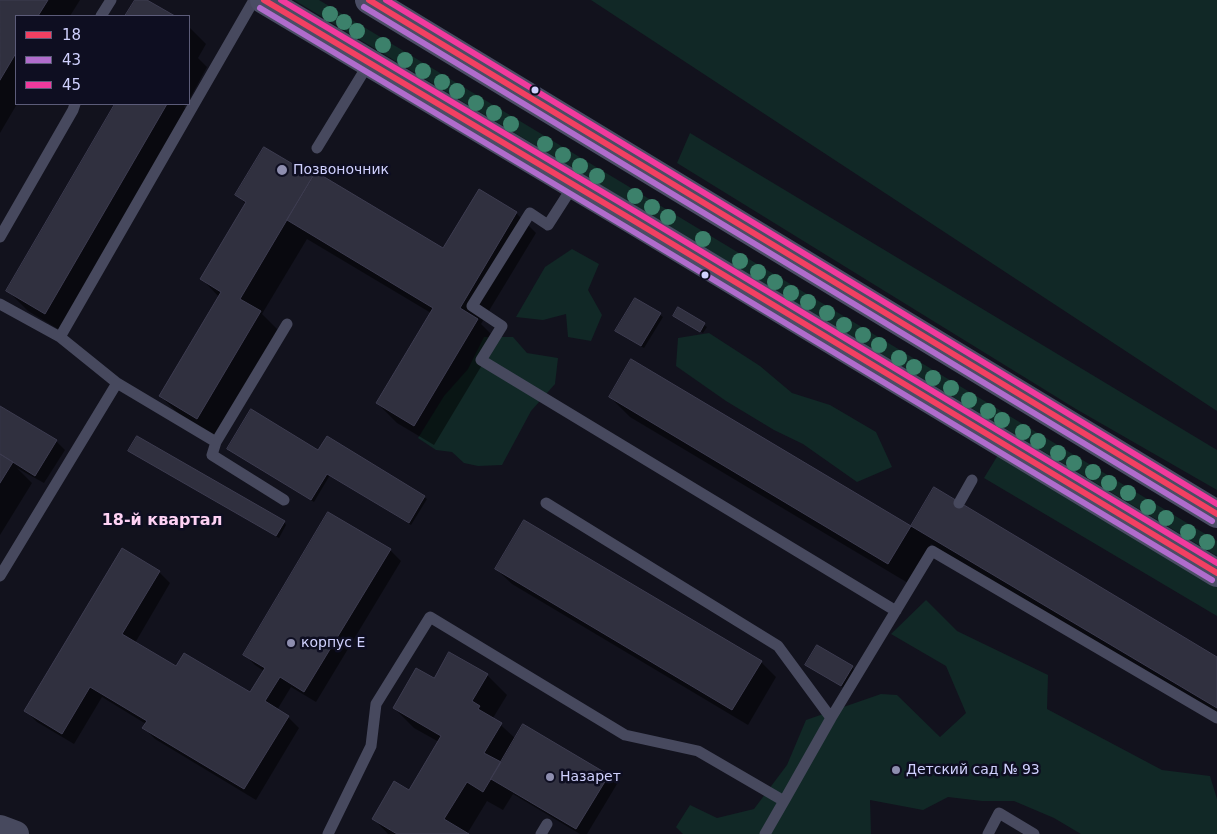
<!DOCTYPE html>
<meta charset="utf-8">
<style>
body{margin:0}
#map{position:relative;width:1217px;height:834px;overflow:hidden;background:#12121d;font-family:"DejaVu Sans",sans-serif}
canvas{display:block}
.legend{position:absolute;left:15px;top:15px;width:175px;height:90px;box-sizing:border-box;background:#0e0e21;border:1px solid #5c5c79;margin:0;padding:6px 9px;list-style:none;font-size:15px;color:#d0d1fe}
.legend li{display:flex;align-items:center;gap:10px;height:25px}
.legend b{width:25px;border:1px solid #5c5c79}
</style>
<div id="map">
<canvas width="1217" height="834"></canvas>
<ul class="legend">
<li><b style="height:6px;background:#f24062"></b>18</li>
<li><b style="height:6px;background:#b06ccc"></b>43</li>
<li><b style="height:6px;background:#f13a9d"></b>45</li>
</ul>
</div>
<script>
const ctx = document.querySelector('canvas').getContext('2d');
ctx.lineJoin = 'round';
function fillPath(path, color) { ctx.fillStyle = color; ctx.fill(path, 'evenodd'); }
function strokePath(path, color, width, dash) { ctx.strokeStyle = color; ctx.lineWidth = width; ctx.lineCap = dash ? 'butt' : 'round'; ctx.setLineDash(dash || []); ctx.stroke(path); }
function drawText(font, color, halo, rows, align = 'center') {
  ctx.font = font + ' "DejaVu Sans",sans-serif'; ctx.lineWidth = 5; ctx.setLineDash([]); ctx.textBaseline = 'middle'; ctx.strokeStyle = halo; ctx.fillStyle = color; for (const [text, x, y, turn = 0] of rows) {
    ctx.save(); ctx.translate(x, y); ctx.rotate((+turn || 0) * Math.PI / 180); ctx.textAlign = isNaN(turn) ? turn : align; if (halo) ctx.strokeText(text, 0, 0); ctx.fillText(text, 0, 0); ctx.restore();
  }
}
fillPath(new Path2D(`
 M294 0H319L1217 541V556Z
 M591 0H1217V411Z
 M690 133 1217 450V490L1076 409 677 163Z
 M572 249 599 264 588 290 602 315 591 341 568 337 566 314 543 320 516 317 545 267Z
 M709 333 760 366 792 393 830 405 876 432 892 467 857 482 803 444 774 430 726 401 676 366 678 338Z
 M484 337H513L527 353 558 358 555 384 531 411 502 465 478 466 464 463 452 452 436 450 418 438 444 396 468 369Z
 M998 455 1217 587V616L984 478Z
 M926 600 957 631 1048 675 1047 709 1162 770 1210 776 1217 799V834H1081L1054 818 1014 801H982L948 797 923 810 870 800 871 834H683L676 827 690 805 717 818 754 809 787 765 806 720 881 694 897 695 940 737 966 713 946 666 891 634Z`), '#112826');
fillPath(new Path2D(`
 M0 0H80L70 16H16L17 104 0 133Z
 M189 27 206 44 198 58 207 67 189 100Z
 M117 104H186L184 107 192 114 65 333 28 311 8 291Z
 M265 148 314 178 444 250 516 213 536 233 481 324 497 340 434 445 397 423 377 403 431 313 307 239 262 314 280 332 217 438 180 415 160 396 219 297 202 279 246 204 237 195Z
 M635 299 663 317 644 348 619 333Z
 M679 309 707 327 703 333 677 318Z
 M632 361 911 527 934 489 1217 658V715L931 544 908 583 630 417 610 397Z
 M0 407 56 441 65 450 44 483 17 468 32 483 0 535Z
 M328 437 427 499 411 525 330 475 314 502 228 449 319 452Z
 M130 451 284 522 286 525 279 538Z
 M122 549 159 572 170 583 135 643 177 668 250 694 264 671 255 665 244 654 390 550 401 561 316 702 291 687 277 710 288 717 299 728 256 800 155 739 144 728 146 724 102 697 74 744 37 722 25 710Z
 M496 569 761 662 776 677 748 725 512 584Z
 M806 665 852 667 854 670 844 688Z
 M487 675 507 695 493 718 516 739 608 776 617 784 587 834H580L513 794 503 810 487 801 467 834H388L374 819 410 792 439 742 414 728 394 708 434 680Z`), '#0007');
const building = new Path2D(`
 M0 0H48L38 16H16V53L0 80Z
 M135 0H147L175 16H125Z
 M115 104H167L45 314 6 291Z
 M264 147 313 176 240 299 261 311 197 419 159 396 221 292 200 279 246 202 235 195Z
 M316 172 443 248 479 189 517 212 460 308 478 319 414 426 376 403 433 308 287 220Z
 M635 298 661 313 641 346 615 331Z
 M678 307 705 323 700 332 673 316Z
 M631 359 911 526 888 564 609 397Z
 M0 406 57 440 35 476 0 454Z
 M251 409 318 450 327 436 425 496 409 523 327 474 311 500 227 449Z
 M137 436 285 521 276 536 128 451Z
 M0 454 13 462 0 483Z
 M934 487 1217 657V708L911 526Z
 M328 512 391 549 304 692 280 677 265 701 289 716 244 789 142 728 147 721 90 687 62 734 24 711 122 548 160 571 122 634 176 666 184 653 250 692 265 668 243 655Z
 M524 520 762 661 732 710 495 569Z
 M817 645 853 666 841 686 805 665Z
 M449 652 488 674 472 701 480 706 478 709 502 723 484 753 501 762 483 792 467 782 444 819 469 834H397L372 819 394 781 409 790 441 736 393 708 416 668 434 678Z
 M523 724 609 775 576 829 491 779Z`);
fillPath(building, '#30303f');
strokePath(building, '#3d3c50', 1);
strokePath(new Path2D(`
 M101 16 111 0
 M317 148 369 63
 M573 186 548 225 530 213 472 306 502 326 481 360 896 611
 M0 237 73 110 75 104
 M0 304 60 337
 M117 383 216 442 287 324
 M216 442 212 455 284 500
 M546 503 778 646 831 718
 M959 503 972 480
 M0 576 117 383 60 337 254 0
 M784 801 831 718 932 551 1217 718
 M328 834 371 746 376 704 430 617 625 735 698 751 784 801 765 834
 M541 834 547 824
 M988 834 999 813 1034 834`), '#47495e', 11);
strokePath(new Path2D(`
 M0 828 16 834`), '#47495e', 26);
strokePath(new Path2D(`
 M264 0 631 219 1217 573
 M369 0 1217 514`), '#4a4d64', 28);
strokePath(new Path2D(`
 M264 0 631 219 1217 573
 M369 0 1217 514`), '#f24062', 6);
strokePath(new Path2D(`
 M364 7 1212 521
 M260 8 626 227 1212 580`), '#b06ccc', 6);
strokePath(new Path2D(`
 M281 0 636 212 1217 563
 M386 0 1217 504`), '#f13a9d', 6);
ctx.fillStyle = '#3c816b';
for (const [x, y] of [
 [330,14],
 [344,22],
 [357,31],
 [383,45],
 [405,60],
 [423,71],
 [442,82],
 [457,91],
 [476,103],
 [494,113],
 [511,124],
 [545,144],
 [563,155],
 [580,166],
 [597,176],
 [635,196],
 [652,207],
 [668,217],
 [703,239],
 [740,261],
 [758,272],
 [775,282],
 [791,293],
 [808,302],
 [827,313],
 [844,325],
 [863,335],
 [879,345],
 [899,358],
 [914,367],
 [933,378],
 [951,388],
 [969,400],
 [988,411],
 [1002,420],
 [1023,432],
 [1038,441],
 [1058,453],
 [1074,463],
 [1093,472],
 [1109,483],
 [1128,493],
 [1148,507],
 [1166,518],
 [1188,532],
 [1207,542]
]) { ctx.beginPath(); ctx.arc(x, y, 8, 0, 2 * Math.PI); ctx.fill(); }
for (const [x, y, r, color] of [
 [535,90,4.5,"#d0d1fe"],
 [282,170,6,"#8e8eaf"],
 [705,275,4.5,"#d0d1fe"],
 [291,643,5,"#8e8eaf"],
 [896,770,5,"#8e8eaf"],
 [550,777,5,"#8e8eaf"]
]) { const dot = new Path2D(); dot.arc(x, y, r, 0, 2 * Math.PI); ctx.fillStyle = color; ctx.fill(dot); strokePath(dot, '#0e0e21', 2); }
drawText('14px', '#d0d1fe', '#0e0e21', [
 ["Позвоночник",293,170],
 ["корпус Е",301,643],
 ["Детский сад № 93",906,770],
 ["Назарет",560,777]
], 'left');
drawText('bold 16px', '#fed2f4', '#0e0e21', [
 ["18-й квартал",162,521]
]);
</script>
